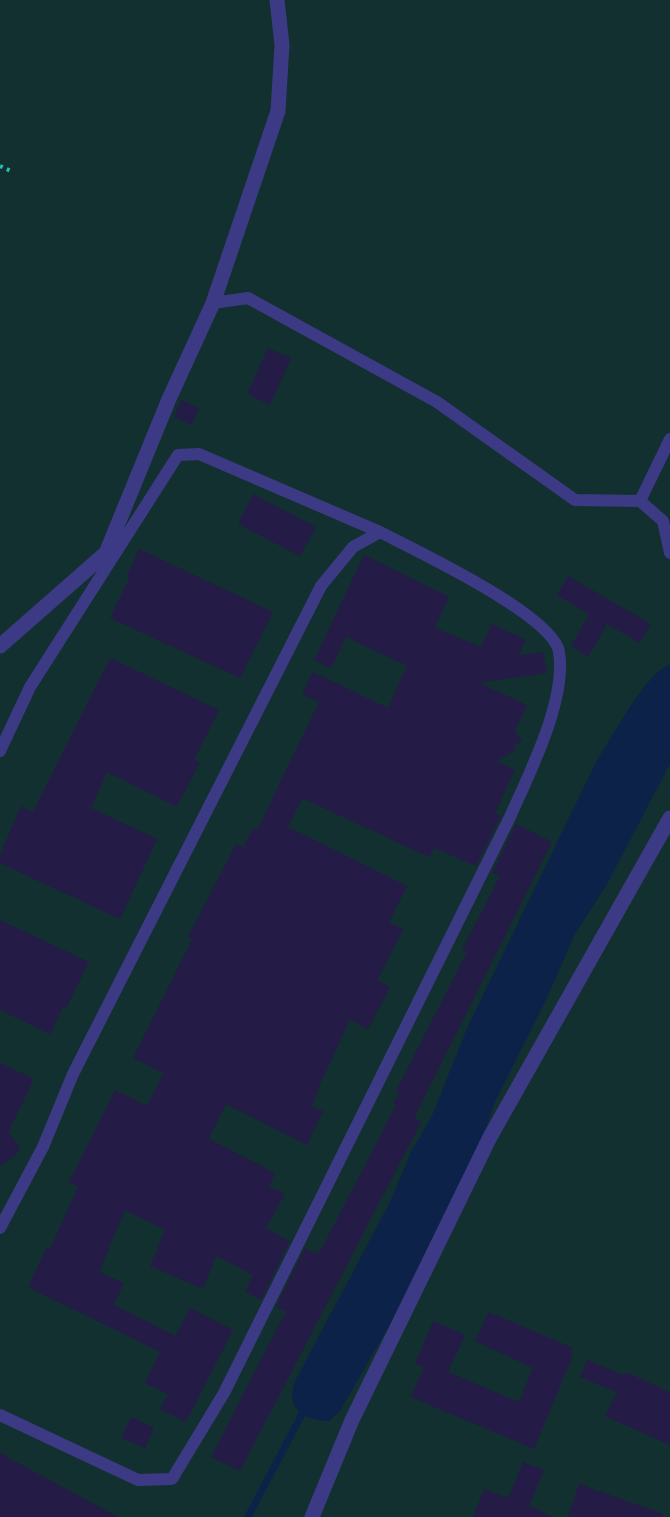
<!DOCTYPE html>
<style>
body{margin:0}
canvas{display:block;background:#130f26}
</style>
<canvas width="670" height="1517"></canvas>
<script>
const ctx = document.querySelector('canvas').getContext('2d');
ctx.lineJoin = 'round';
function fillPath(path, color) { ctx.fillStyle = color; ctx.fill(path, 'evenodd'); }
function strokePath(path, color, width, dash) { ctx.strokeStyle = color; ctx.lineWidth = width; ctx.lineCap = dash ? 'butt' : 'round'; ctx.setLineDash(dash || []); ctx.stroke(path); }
fillPath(new Path2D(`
 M0 0H670V1517H0Z`), '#12302f');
fillPath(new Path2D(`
 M670 665V764L606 886 575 934 547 998 495 1102 481 1142 390 1324 340 1411 329 1421C303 1420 285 1409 295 1381L390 1202 411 1152 432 1116 468 1026 597 760C612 739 646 671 670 665Z`), '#0c2248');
strokePath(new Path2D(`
 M248 1517 302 1414`), '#0c2248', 7);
fillPath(new Path2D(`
 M268 348 291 358 270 405 247 394Z
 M181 400 199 408 192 425 174 417Z
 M253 494 316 527 300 556 238 524Z
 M139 549 273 612 240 678 110 618 130 577 127 576Z
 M364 555 449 597 435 628 481 647 492 624 526 640 519 655 543 652 547 673 479 683 527 705 515 731 522 741 513 746 516 750 497 761 515 770 495 813 501 816 476 866 434 848 429 857 302 798 288 827 407 886 389 922 403 929 377 980 390 987 368 1029 350 1020 321 1082 312 1106 323 1111 307 1145 226 1104 209 1139 275 1173 269 1186 285 1194 266 1228 290 1241 261 1300 245 1292 253 1275 216 1256 203 1289 150 1266 165 1230 125 1210 99 1272 124 1283 114 1305 175 1336 190 1308 233 1330 186 1422 160 1409 168 1394 145 1383 160 1352 28 1287 47 1247 50 1249 78 1187 69 1182 115 1090 147 1106 163 1073 133 1058 192 939 188 937 236 844 243 847 253 828 257 830 319 702 302 694 313 672 388 708 407 666 346 637 331 668 314 660Z
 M568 576 651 624 640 643 607 624 588 657 571 646 589 614 557 595Z
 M110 658 219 710 194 760 200 762 177 807 107 772 91 808 157 839 120 919 0 863V855L21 806 33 812Z
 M516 824 552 842 414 1118 421 1122 240 1471 211 1457 286 1311 276 1307 305 1248 316 1254 317 1251 320 1252 396 1105 393 1104 399 1093 396 1091 467 952 462 950 500 876 492 873Z
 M0 920 89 962 66 1009 63 1007 50 1034 0 1010Z
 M0 1063 34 1079 8 1132 20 1147 16 1155 0 1166Z
 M489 1312 573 1348 570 1354 573 1355 534 1449 411 1397 424 1367 415 1363 433 1321 465 1335 448 1372 519 1402 533 1368 475 1341Z
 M587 1360 624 1375 626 1372 670 1392V1445L605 1416 617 1392 580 1377Z
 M131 1417 154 1428 145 1448 121 1438Z
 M0 1453 118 1517H0Z
 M523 1462 544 1470 529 1506 553 1517H473L484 1489 508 1498Z
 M579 1484 663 1514V1517H568Z`), '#241b47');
strokePath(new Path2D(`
 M0 166 13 172`), '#2fb8b0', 4, [3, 4.5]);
strokePath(new Path2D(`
 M213 303 248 298 437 402 575 500 640 501 670 439
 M640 501 663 521 670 553
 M0 751 30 687 178 455 199 454 380 532 353 547 321 586 73 1074 43 1147 0 1228
 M0 1415 138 1480 172 1479 224 1393 510 817C529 774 567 700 559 652 553 615 415 550 380 532`), '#3d3a85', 12);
strokePath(new Path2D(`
 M0 646 106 553 169 399 213 303 278 111 282 45 277 0
 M312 1517 352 1420 490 1137 670 818`), '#3d3a85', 15);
</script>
